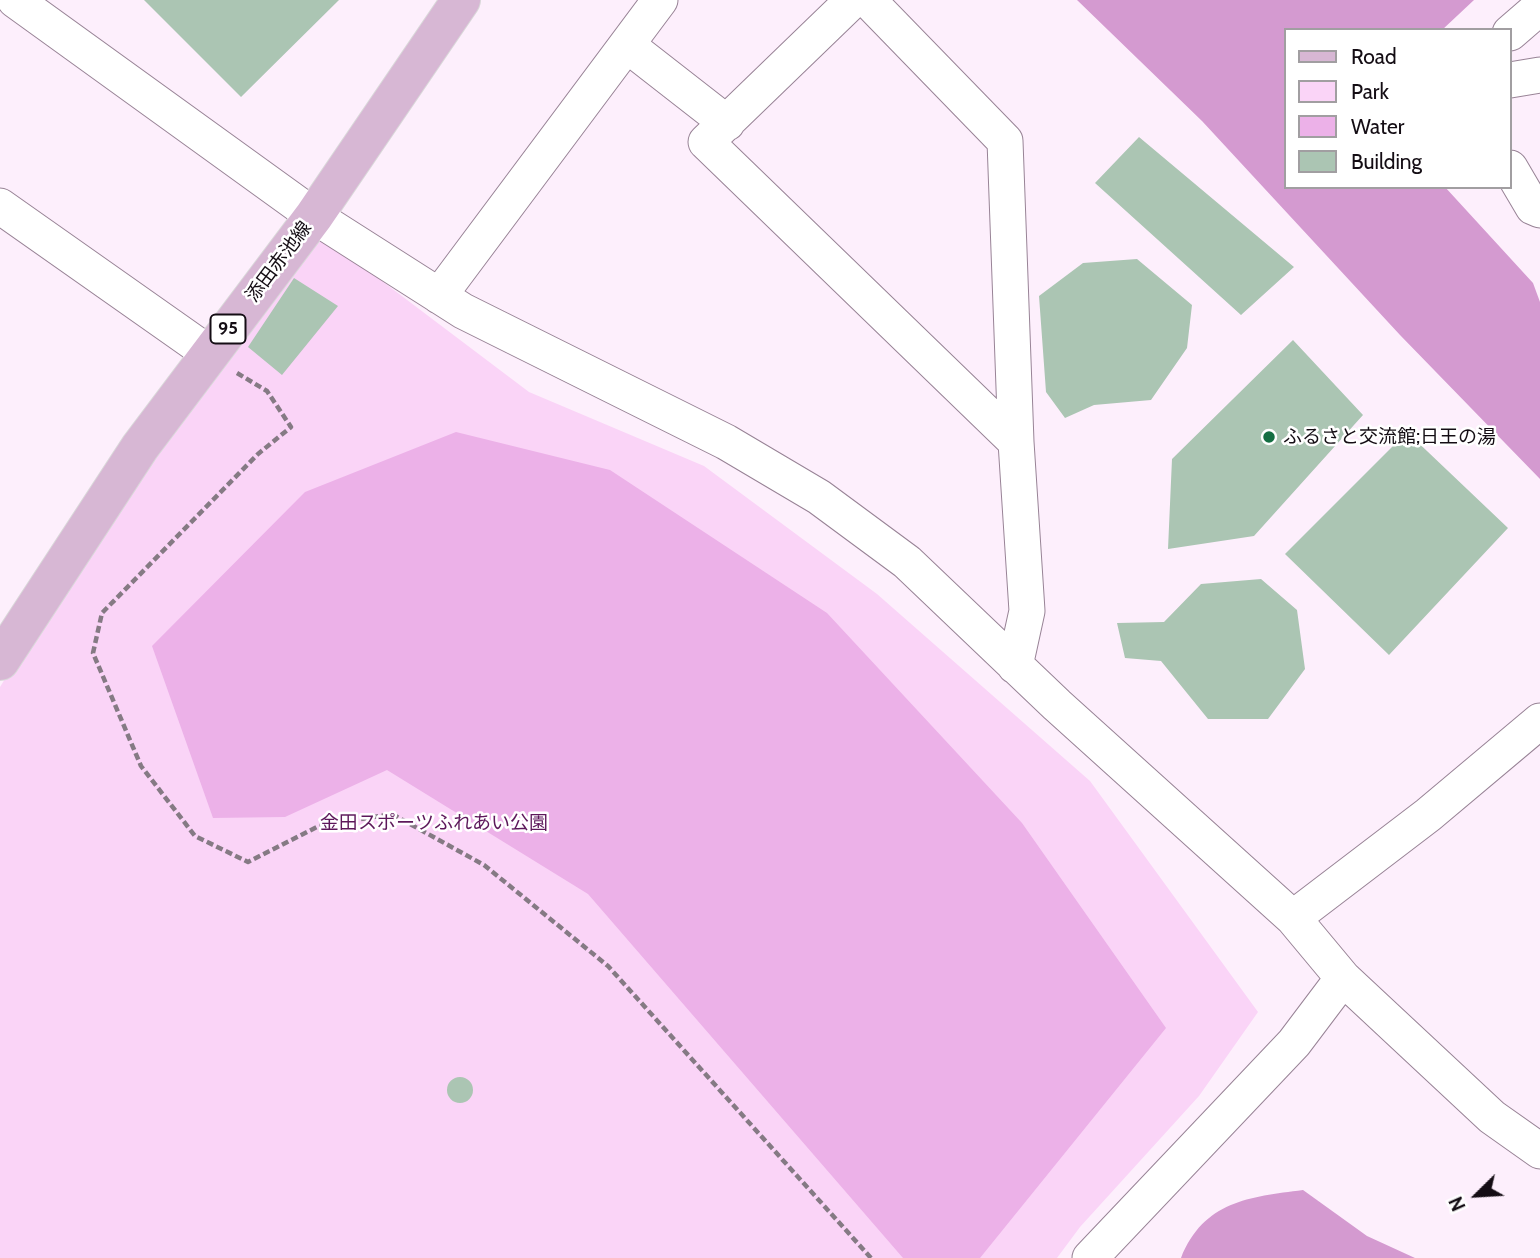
<!DOCTYPE html>
<meta charset="utf-8">
<style>
body{margin:0}
#map{position:relative;width:1540px;height:1258px;overflow:hidden;background:#fdeffc;font-family:Cabin,sans-serif}
canvas{display:block}
.legend{position:absolute;left:1284px;top:28px;width:228px;height:161px;box-sizing:border-box;background:#fff;border:2px solid #a19ea1;margin:0;padding:9px 12px;list-style:none;font-size:21px;color:#140d14}
.legend li{display:flex;align-items:center;gap:14px;height:35px}
.legend b{width:35px;border:2px solid #a19ea1}
.north{position:absolute;left:1442px;top:1160px;width:70px;height:70px;-webkit-text-stroke:5px #fff;paint-order:stroke;rotate:246deg;font-size:19px;font-weight:700;line-height:28px;text-align:center;color:#140d14}
.north::after{content:'';display:block;margin:auto;width:24px;height:32px;background:#140d14;clip-path:polygon(50% 0,100% 100%,50% 72%,0 100%)}
</style>
<div id="map">
<canvas width="1540" height="1258"></canvas>
<ul class="legend">
<li><b style="height:9px;background:#d7b7d4"></b>Road</li>
<li><b style="height:19px;background:#fad4f7"></b>Park</li>
<li><b style="height:19px;background:#ecb1e8"></b>Water</li>
<li><b style="height:19px;background:#abc5b3"></b>Building</li>
</ul>
<div class="north">N</div>
</div>
<script>
const ctx = document.querySelector('canvas').getContext('2d');
ctx.lineJoin = 'round';
function fillPath(path, color) { ctx.fillStyle = color; ctx.fill(path, 'evenodd'); }
function strokePath(path, color, width, dash) { ctx.strokeStyle = color; ctx.lineWidth = width; ctx.lineCap = dash ? 'butt' : 'round'; ctx.setLineDash(dash || []); ctx.stroke(path); }
function drawText(font, color, halo, rows, align = 'center') {
  ctx.font = font + ' Cabin,"Noto Sans JP",sans-serif'; ctx.lineWidth = 5; ctx.setLineDash([]); ctx.textBaseline = 'middle'; ctx.strokeStyle = halo; ctx.fillStyle = color; for (const [text, x, y, turn = 0] of rows) {
    ctx.save(); ctx.translate(x, y); ctx.rotate((+turn || 0) * Math.PI / 180); ctx.textAlign = isNaN(turn) ? turn : align; if (halo) ctx.strokeText(text, 0, 0); ctx.fillText(text, 0, 0); ctx.restore();
  }
}
fillPath(new Path2D(`
 M325 238 529 392 704 466 877 594 1090 781 1258 1012 1199 1096 1080 1227 1057 1258H0V687L44 616 301 253Z`), '#fad4f7');
fillPath(new Path2D(`
 M1077 0H1474L1442 30H1286V187H1445L1533 283 1540 302V479L1400 335 1202 121Z
 M1303 1190 1367 1236 1415 1258H1181C1204 1201 1249 1197 1303 1190Z`), '#d49ad0');
fillPath(new Path2D(`
 M456 432 610 470 827 613 1022 823 1166 1028 980 1258H903L588 894 387 770 285 817 213 818 152 646 305 492Z`), '#ecb1e8');
fillPath(new Path2D(`
 M144 0H339L241 97Z
 M1139 137 1294 267 1241 315 1095 183Z
 M1137 259 1192 305 1187 348 1151 400 1094 405 1065 418 1046 392 1039 296 1083 263Z
 M294 278 338 306 282 375 248 347Z
 M1293 340 1363 415 1254 536 1168 549 1172 459Z
 M1407 432 1508 528 1389 655 1285 554Z
 M1261 579 1297 610 1305 669 1268 719H1208L1161 661 1125 658 1117 623 1164 622 1201 584Z
 M447 1090a13 13 0 1 1 26 0a13 13 0 1 1-26 0Z`), '#abc5b3');
const minor = new Path2D(`
 M15 0 314 216 463 311 726 442 819 497 907 562 1057 705 1293 918 1343 978 1492 1117 1540 1151
 M853 0 706 142 1016 442
 M868 0 1005 141 1016 442 1027 611 1015 666
 M1510 33 1540 7
 M627 45 727 123
 M1510 80 1540 75
 M1510 168 1533 207 1540 210
 M0 206 210 354
 M439 296 660 0
 M1293 918 1428 815 1540 721
 M1090 1258 1294 1043 1343 978`);
const major = new Path2D(`
 M0 661 140 447 314 216 461 0`);
strokePath(minor, '#988396', 37);
strokePath(major, '#d9d8d9', 40);
strokePath(new Path2D(`
 M237 373 267 391 291 427 258 454 102 613 93 653 141 766 195 836 248 862 319 826 392 814 484 865 608 966 871 1258`), '#857a84', 4.5, [7, 3.5]);
strokePath(minor, '#fff', 35);
strokePath(major, '#d7b7d4', 38);
for (const [x, y, r, color] of [
 [1269,437,7,"#146e42"]
]) { const dot = new Path2D(); dot.arc(x, y, r, 0, 2 * Math.PI); ctx.fillStyle = color; ctx.fill(dot); strokePath(dot, '#fff', 2.5); }
for (const [x, y, w] of [
 [228,329,35]
]) { const box = new Path2D(); box.roundRect(x - w / 2, y - 14.5, w, 29, 5); ctx.fillStyle = '#fff'; ctx.fill(box); strokePath(box, '#140d14', 2); }
drawText('bold 18px', '#140d14', null, [
 ["95",228,329]
]);
drawText('19px', '#140d14', '#fff', [
 ["添田赤池線",279,262,-53]
]);
drawText('19px', '#140d14', '#fff', [
 ["ふるさと交流館;日王の湯",1283,437]
], 'left');
drawText('19px', '#5d185b', '#fff', [
 ["金田スポーツふれあい公園",434,823]
]);
</script>
